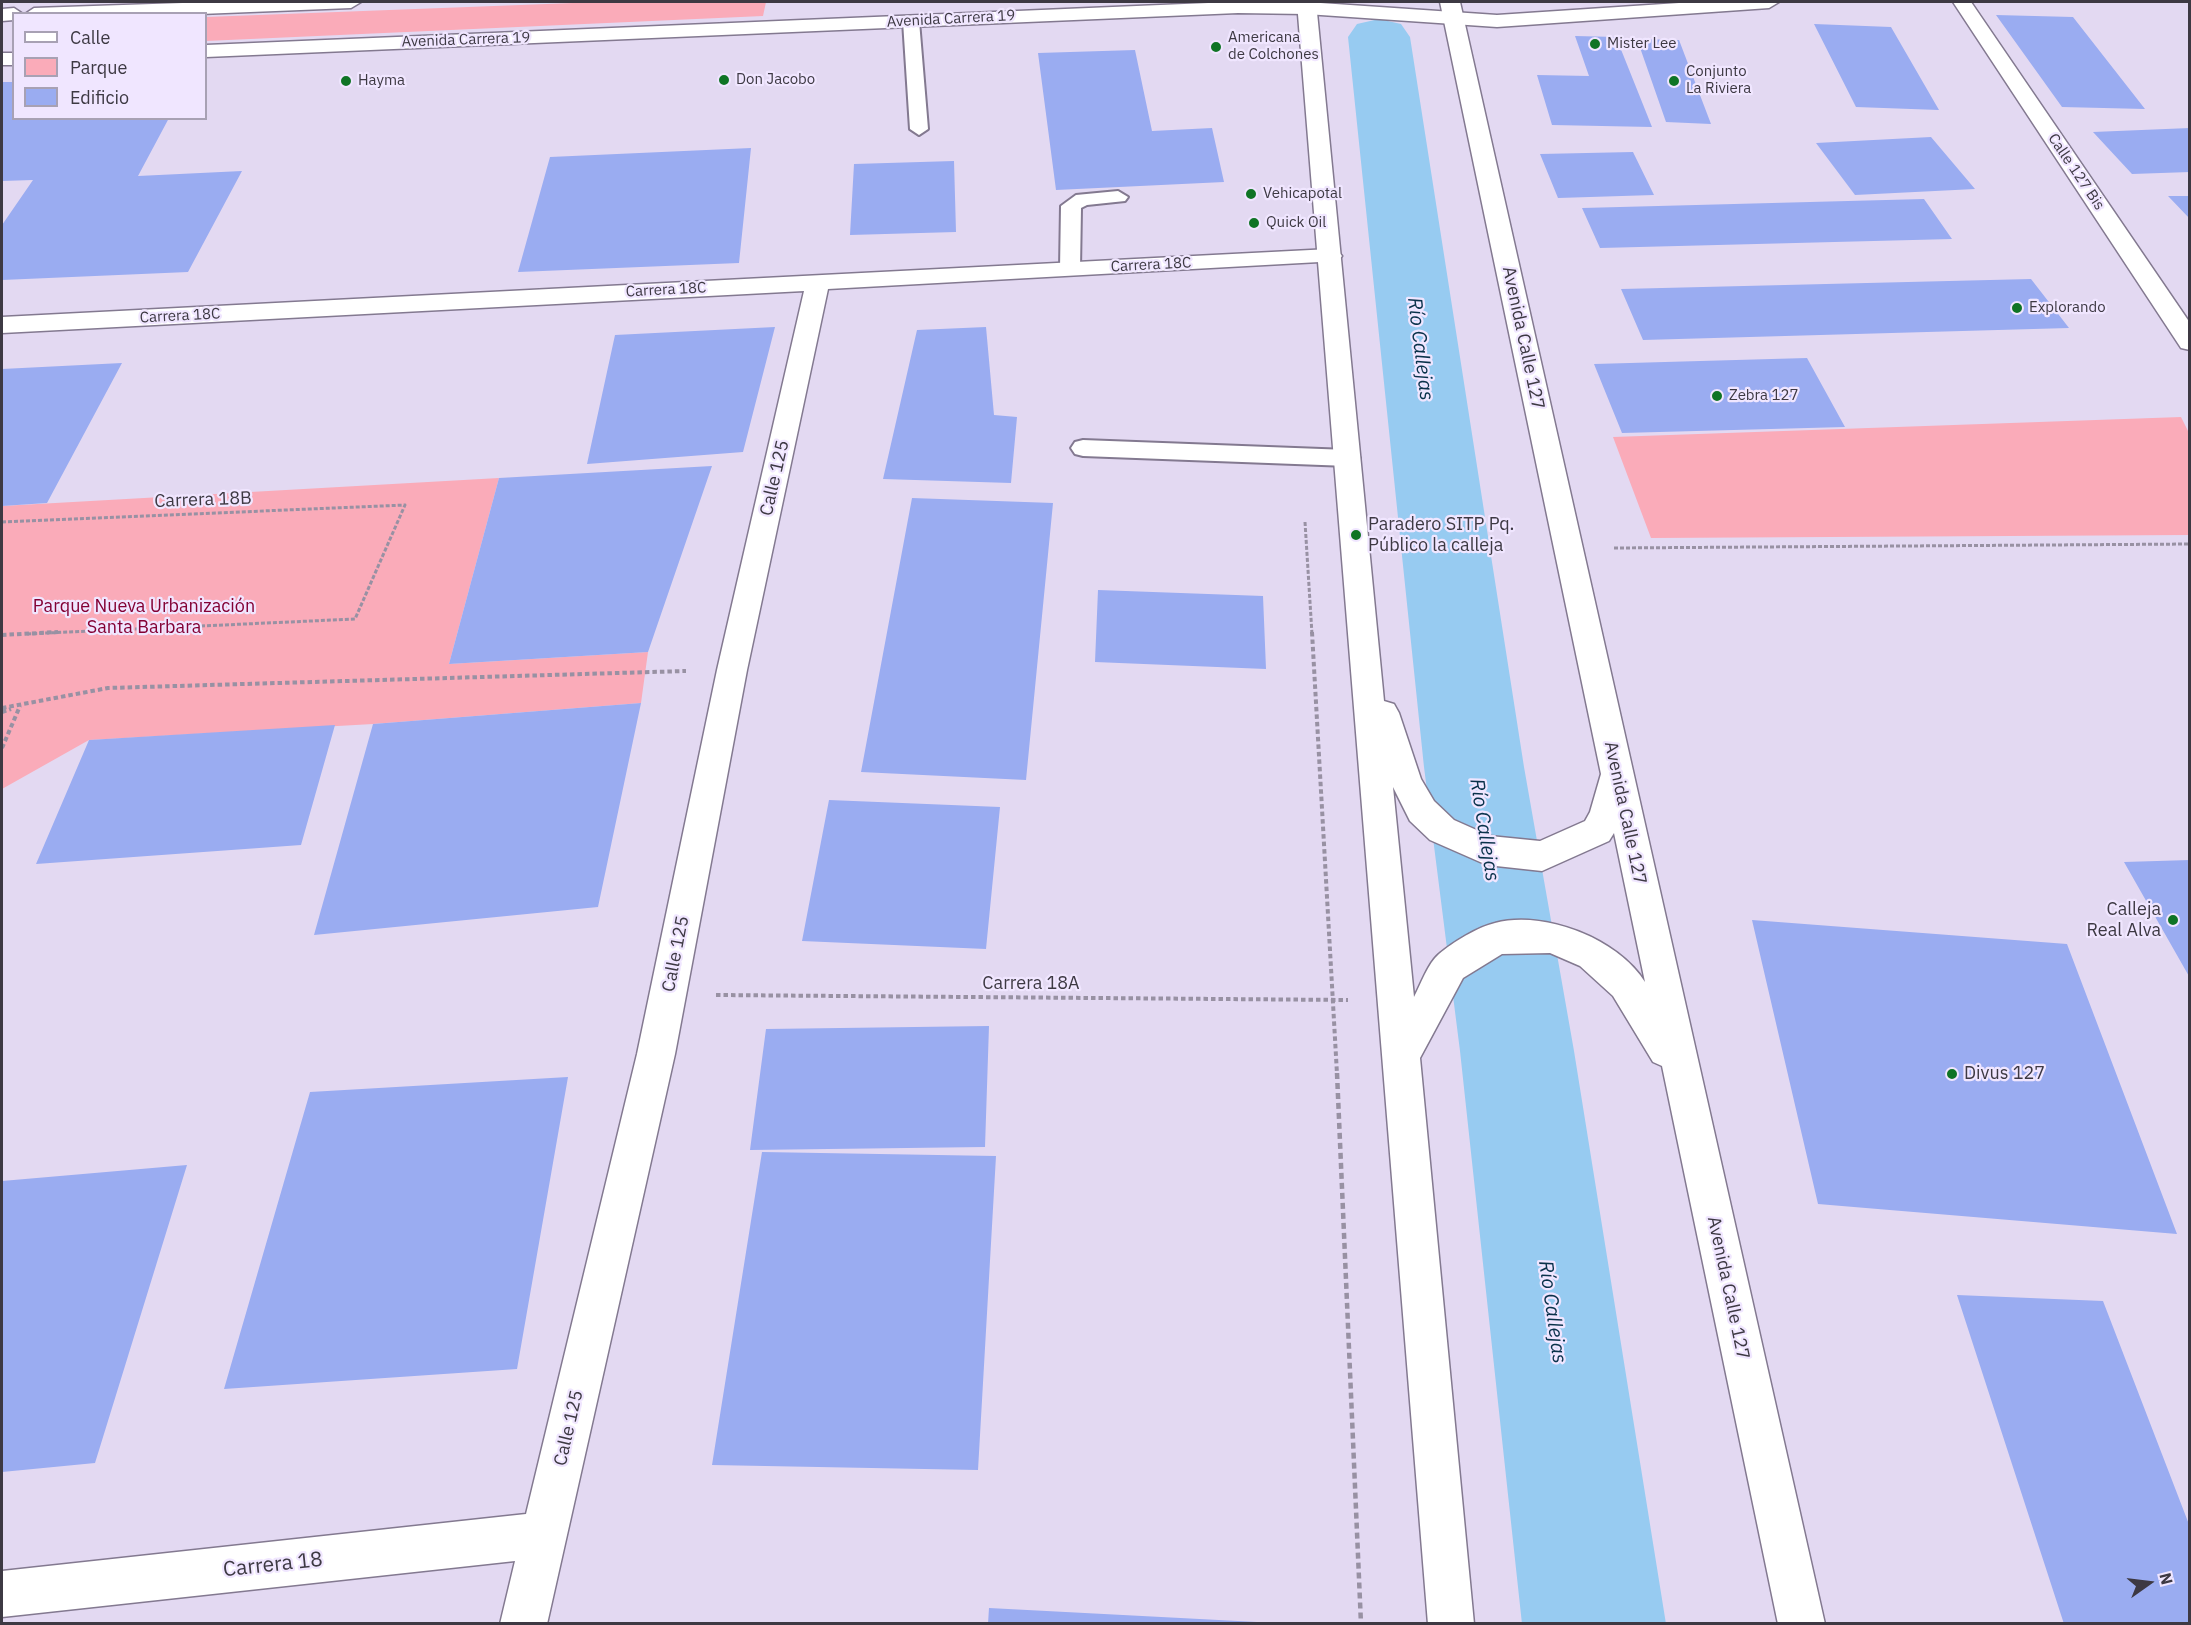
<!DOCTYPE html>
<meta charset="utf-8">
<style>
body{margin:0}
#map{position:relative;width:2191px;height:1625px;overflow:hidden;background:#e3d9f2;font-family:"IBM Plex Sans",sans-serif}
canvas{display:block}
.frame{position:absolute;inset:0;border:3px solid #3d3943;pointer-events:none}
.legend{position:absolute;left:12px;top:12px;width:195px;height:108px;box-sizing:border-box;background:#f0e6ff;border:2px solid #a8a1b4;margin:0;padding:8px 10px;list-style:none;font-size:18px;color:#3d3943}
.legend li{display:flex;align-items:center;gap:12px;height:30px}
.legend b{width:30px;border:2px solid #a8a1b4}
.north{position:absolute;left:2119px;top:1553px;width:60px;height:60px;-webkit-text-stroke:4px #f0e6ff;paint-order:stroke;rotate:76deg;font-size:16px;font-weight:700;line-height:24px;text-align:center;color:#3d3943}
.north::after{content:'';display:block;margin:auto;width:21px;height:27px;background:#3d3943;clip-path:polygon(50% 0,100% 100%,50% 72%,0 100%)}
</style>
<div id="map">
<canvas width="2191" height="1625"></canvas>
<div class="frame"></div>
<ul class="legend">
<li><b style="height:8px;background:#fff"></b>Calle</li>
<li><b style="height:16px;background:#faabb9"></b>Parque</li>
<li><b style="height:16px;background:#9aacf1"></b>Edificio</li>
</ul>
<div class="north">N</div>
</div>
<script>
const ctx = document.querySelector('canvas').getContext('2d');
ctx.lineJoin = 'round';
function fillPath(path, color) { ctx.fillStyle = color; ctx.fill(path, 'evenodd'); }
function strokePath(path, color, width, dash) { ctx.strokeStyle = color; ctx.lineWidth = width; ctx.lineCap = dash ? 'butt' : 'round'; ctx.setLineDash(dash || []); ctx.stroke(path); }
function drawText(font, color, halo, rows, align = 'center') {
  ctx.font = font + ' "IBM Plex Sans",sans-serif'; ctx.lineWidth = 4.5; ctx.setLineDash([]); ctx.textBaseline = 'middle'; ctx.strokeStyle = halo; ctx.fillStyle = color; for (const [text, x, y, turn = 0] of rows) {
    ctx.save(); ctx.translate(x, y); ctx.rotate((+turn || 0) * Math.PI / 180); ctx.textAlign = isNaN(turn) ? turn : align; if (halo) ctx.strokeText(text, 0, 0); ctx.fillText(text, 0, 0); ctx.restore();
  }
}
fillPath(new Path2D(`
 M599 2H766L763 16 206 41V17Z
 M2181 417 2189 433V535L1651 538 1613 437Z
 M499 478 449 664 648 652 641 703 373 724 89 740 2 789V506Z`), '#faabb9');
fillPath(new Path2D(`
 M1379 19 1401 24 1410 37 1524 767 1574 1051 1666 1624H1522L1460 1051 1424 767 1348 37 1357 24Z`), '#97cbf1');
fillPath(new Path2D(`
 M1996 15 2073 17 2145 109 2062 107Z
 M1814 24 1891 27 1939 110 1856 107Z
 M1575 36 1616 37 1652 127 1552 125 1537 75 1589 76Z
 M1637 39 1679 40 1711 124 1666 122Z
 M1135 50 1152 131 1212 128 1224 182 1056 190 1038 53Z
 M2 82H14V118H169L138 176 242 171 188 272 2 280V225L33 180 2 181Z
 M2190 128V172L2132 174 2093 132Z
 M1931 137 1975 189 1855 195 1816 143Z
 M751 148 739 263 518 272 550 157Z
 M1633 152 1654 195 1558 198 1540 154Z
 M954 161 956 232 850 235 854 164Z
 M2168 196H2190V219Z
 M1924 199 1952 239 1600 248 1582 208Z
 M2031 279 2069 328 1643 340 1621 289Z
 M775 327 743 452 587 464 615 335Z
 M986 327 994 415 1017 417 1011 483 883 479 917 330Z
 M1807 358 1845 427 1622 433 1594 364Z
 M122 363 47 503 2 506V369Z
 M712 466 648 652 449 664 499 478Z
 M912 498 1053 503 1026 780 861 772Z
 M1098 590 1263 596 1266 669 1095 662Z
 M641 703 598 907 314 935 373 724Z
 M335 725 301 845 36 864 89 740Z
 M829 800 1000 807 986 949 802 941Z
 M2190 860V978L2124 862Z
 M1752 920 2067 944 2177 1234 1818 1204Z
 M989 1026 985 1147 750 1150 766 1029Z
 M568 1077 517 1369 224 1389 310 1092Z
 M762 1152 996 1156 978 1470 712 1465Z
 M187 1165 95 1463 2 1472V1181Z
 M1957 1295 2103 1301 2190 1527V1624H2064Z
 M989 1608 1257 1622V1624H988Z`), '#9aacf1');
const lane = new Path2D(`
 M911 16 919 21 928 129 919 135 910 129 903 21Z
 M1118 191 1128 197 1125 201 1087 205 1081 208 1080 269 1077 273H1063L1060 269 1061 206 1076 195Z
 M1083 440 1348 450 1356 452 1360 458 1356 464 1348 466 1083 456 1075 454 1071 448 1075 442Z`);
const street = new Path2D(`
 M1953 2H1971L2190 323V350L2181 348Z
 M1330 249 1338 251 1342 256 1338 261 828 289 747 670 675 1054 547 1624H500L515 1561 2 1617V1571L526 1514 637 1054 717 670 804 291 2 333V317Z`);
const secondary = new Path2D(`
 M212 2H361L351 8 200 14H25L34 8Z
 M1232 2H1306L1497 15 1694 2H1779L1769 8 1497 27 1306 14 1238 13 206 57V45Z
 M14 8 23 14H14V20L2 21V9Z
 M2 53H14V65H2Z`);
const primary = new Path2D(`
 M1297 2H1316L1384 701 1394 704 1399 713 1421 779 1434 801 1454 820 1490 836 1540 841 1585 821 1590 812 1601 774 1440 2H1460L1825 1624H1778L1662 1066 1653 1062 1613 996 1580 966 1550 953 1502 954 1463 978 1420 1058 1474 1624H1428ZM1393 787 1410 821 1430 840 1487 865 1542 871 1609 841 1614 833 1645 982C1618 939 1545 910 1495 923 1478 927 1453 942 1439 954 1428 963 1421 984 1414 997Z`);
strokePath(lane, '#837990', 4);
strokePath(street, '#837990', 3);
strokePath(secondary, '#837990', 3);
strokePath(primary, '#837990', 3);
strokePath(new Path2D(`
 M2 522 405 505 355 619 25 634
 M1305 522 1312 634
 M1614 548 2190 544`), '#9891a3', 3, [4, 2]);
strokePath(new Path2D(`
 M1312 632 1337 1074
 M2 635 58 632
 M2 708 108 688 686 671
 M2 712 11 709
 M2 748 20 706
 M716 995 1348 1000`), '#9891a3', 4, [4.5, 3]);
strokePath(new Path2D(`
 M1337 1073 1361 1624`), '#9891a3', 4.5, [6, 4]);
fillPath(lane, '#fff');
fillPath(street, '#fff');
fillPath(secondary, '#fff');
fillPath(primary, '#fff');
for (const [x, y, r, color] of [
 [1595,44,6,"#0f7425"],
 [1216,47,6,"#0f7425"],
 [724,80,6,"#0f7425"],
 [346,81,6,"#0f7425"],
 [1674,81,6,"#0f7425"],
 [1251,194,6,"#0f7425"],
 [1254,223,6,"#0f7425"],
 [2017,308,6,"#0f7425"],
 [1717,396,6,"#0f7425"],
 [1356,535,6,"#0f7425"],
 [2173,920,6,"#0f7425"],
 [1952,1074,6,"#0f7425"]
]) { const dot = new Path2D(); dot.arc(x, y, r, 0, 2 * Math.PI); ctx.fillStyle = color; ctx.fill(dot); strokePath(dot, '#f0e6ff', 2); }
drawText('15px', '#3d3943', '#f0e6ff', [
 ["Avenida Carrera 19",951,19,-3],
 ["Avenida Carrera 19",466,40,-2],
 ["Calle 127 Bis",2076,172,56],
 ["Carrera 18C",1151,265,-3],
 ["Carrera 18C",666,290,-3],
 ["Carrera 18C",180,316,-3]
]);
drawText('15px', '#3d3943', '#f0e6ff', [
 ["Americana",1228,38],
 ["de Colchones",1228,55],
 ["Mister Lee",1607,44],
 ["Conjunto",1686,72],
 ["La Riviera",1686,89],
 ["Don Jacobo",736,80],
 ["Hayma",358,81],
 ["Vehicapotal",1263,194],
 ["Quick Oil",1266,223],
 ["Explorando",2029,308],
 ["Zebra 127",1729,396]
], 'left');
drawText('18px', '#3d3943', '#f0e6ff', [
 ["Avenida Calle 127",1523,338,78],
 ["Calle 125",775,478,-77],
 ["Carrera 18B",203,500,-2],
 ["Avenida Calle 127",1625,813,78],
 ["Calle 125",676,954,-79],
 ["Carrera 18A",1031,984],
 ["Avenida Calle 127",1728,1288,78],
 ["Calle 125",569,1428,-77]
]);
drawText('18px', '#3d3943', '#f0e6ff', [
 ["Paradero SITP Pq.",1368,525],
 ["Público la calleja",1368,546],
 ["Calleja",2161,910,"right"],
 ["Real Alva",2161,931,"right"],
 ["Divus 127",1964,1074]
], 'left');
drawText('18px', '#830034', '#f0e6ff', [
 ["Parque Nueva Urbanización",144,607],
 ["Santa Barbara",144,628]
]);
drawText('italic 20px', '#09324b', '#f0e6ff', [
 ["Río Callejas",1420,349,83],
 ["Río Callejas",1484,830,81],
 ["Río Callejas",1552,1312,82]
]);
drawText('21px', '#3d3943', '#f0e6ff', [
 ["Carrera 18",273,1565,-6]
]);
</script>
